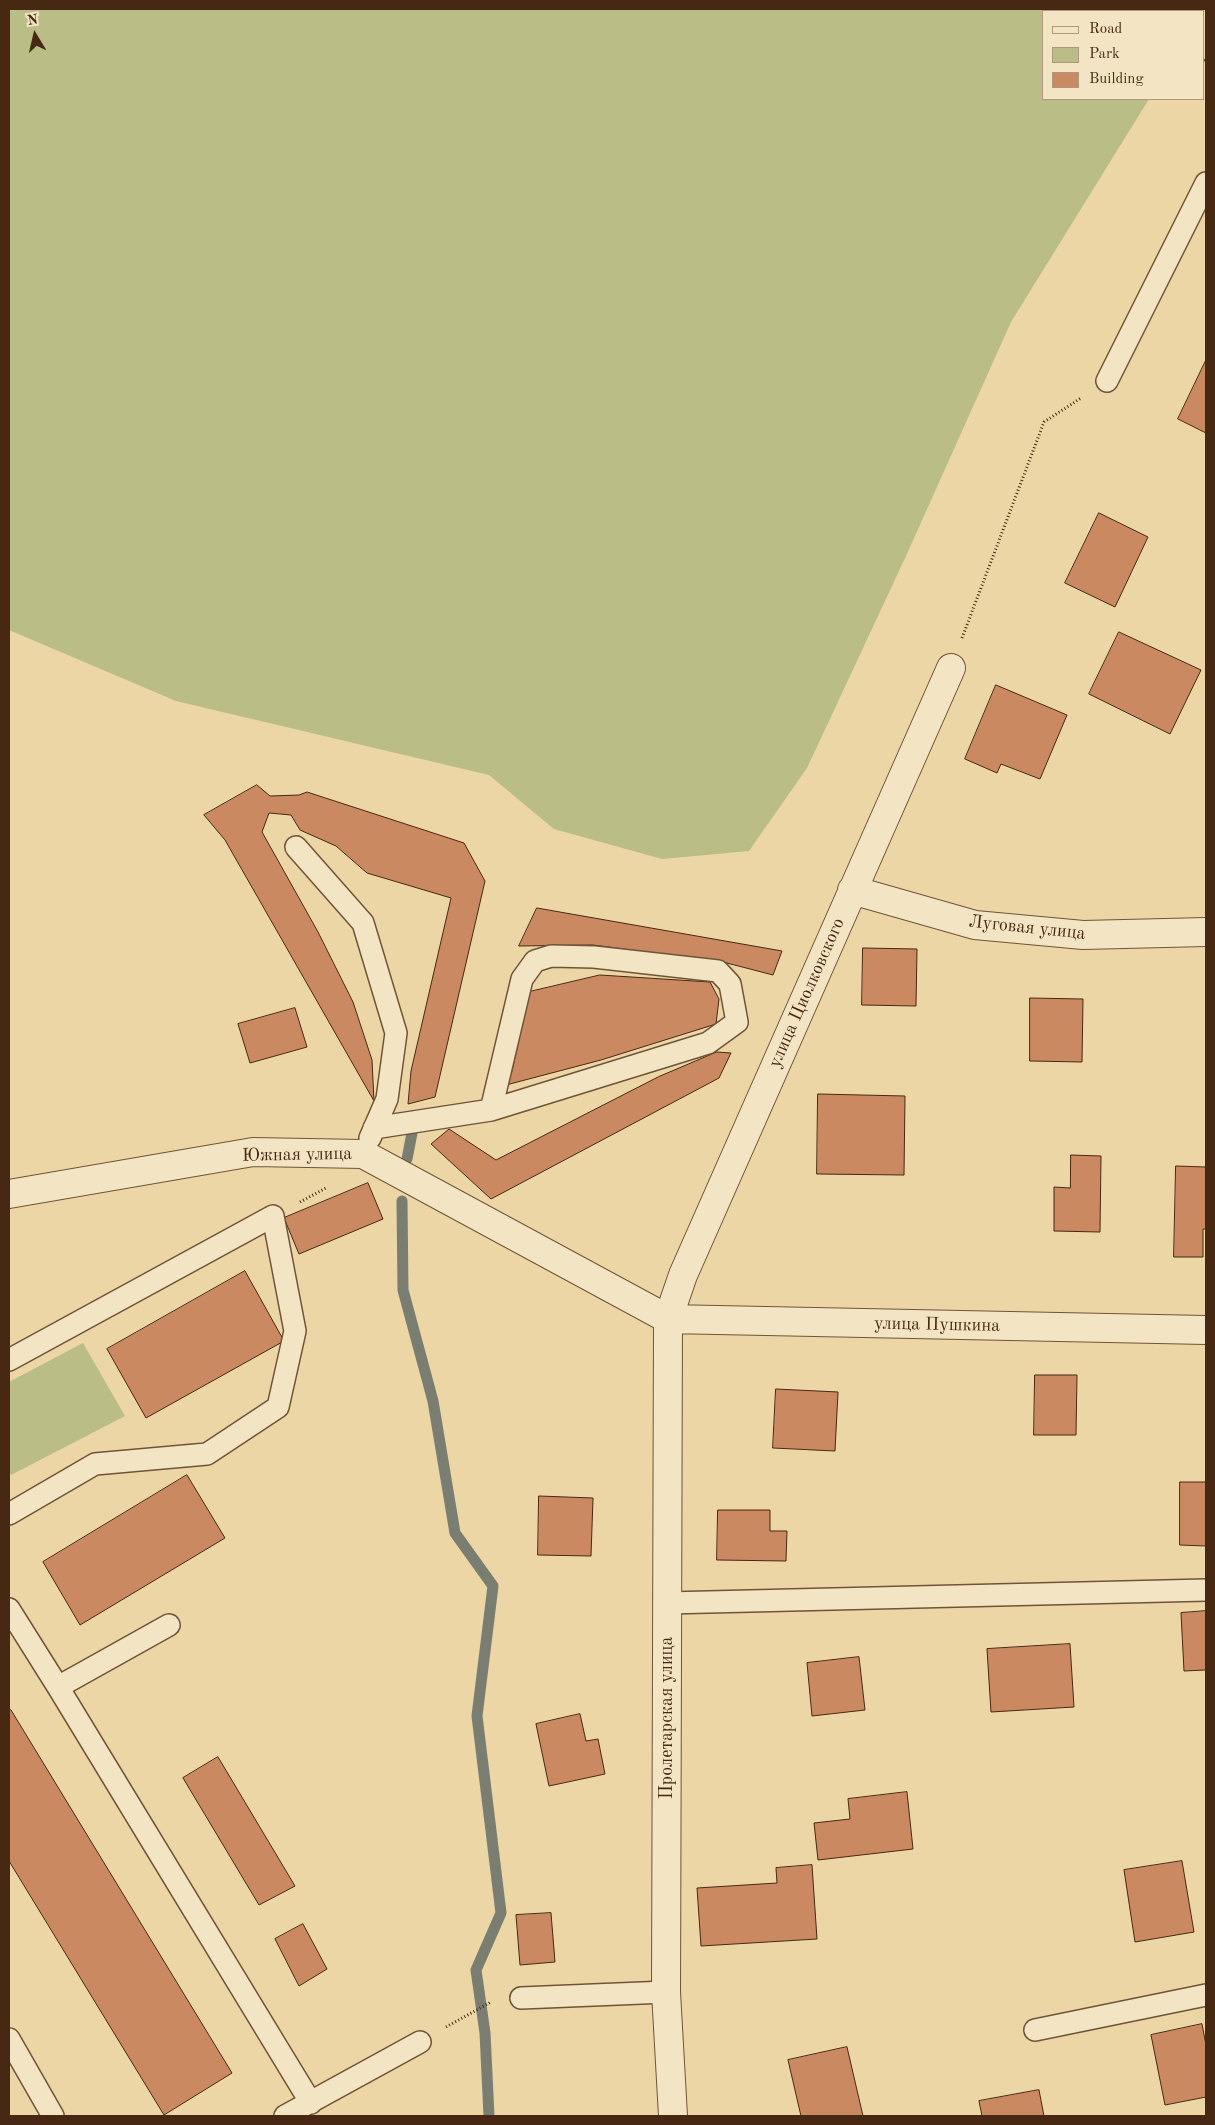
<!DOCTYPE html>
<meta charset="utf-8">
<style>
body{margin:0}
#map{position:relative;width:1215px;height:2125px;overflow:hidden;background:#ecd6a5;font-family:"Old Standard TT",serif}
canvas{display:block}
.frame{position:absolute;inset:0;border:10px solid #472813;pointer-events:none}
.legend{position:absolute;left:1042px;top:10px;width:162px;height:90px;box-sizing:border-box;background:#f3e4c4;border:1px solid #ae997d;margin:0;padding:6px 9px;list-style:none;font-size:15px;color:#472813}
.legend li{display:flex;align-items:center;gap:10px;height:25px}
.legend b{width:25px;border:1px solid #ae997d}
.north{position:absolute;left:10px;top:10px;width:50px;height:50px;-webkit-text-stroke:4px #f3e4c4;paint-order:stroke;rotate:351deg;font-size:14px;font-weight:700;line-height:20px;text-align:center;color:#472813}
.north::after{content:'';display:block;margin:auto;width:18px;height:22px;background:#472813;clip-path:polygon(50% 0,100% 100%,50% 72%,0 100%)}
</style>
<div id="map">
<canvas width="1215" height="2125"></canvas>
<div class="frame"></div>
<ul class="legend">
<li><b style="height:6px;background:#f3e4c4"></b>Road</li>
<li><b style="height:14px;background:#babd85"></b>Park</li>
<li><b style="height:14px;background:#ca8961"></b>Building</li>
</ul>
<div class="north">N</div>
</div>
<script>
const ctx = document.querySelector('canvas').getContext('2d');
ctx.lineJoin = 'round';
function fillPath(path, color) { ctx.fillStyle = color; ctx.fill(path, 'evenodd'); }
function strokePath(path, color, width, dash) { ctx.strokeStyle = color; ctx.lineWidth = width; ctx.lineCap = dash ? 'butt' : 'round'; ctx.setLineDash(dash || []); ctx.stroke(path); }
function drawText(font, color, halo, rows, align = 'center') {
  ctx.font = font + ' "Old Standard TT",serif'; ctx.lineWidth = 4.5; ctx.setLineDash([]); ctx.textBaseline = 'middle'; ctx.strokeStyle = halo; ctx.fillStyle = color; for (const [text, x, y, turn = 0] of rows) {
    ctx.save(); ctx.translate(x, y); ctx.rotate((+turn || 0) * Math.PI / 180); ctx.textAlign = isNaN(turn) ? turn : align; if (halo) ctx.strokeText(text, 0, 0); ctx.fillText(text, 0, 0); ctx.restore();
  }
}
fillPath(new Path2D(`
 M9 9H1204L1203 11H1044V99H1149L1011 322 906 556 807 768 749 851 662 859 554 829 489 775 176 701 9 630Z
 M83 1343 125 1416 11 1475 9 1470V1382Z`), '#babd85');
strokePath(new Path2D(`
 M407 1159 412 1133
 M402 1201 403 1290 433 1401 455 1533 493 1586 477 1716 501 1913 476 1970 485 2033 489 2116`), '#7a7e71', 11);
const building = new Path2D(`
 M1206 360V433L1178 419Z
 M1099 513 1148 537 1115 607 1065 583Z
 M1119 632 1201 670 1170 734 1089 694Z
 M996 685 1067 715 1040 779 1001 764 997 773 965 759Z
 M257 785 270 796 299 795 307 792 464 843 485 881 435 1097 408 1104 411 1071 451 898 367 873 336 846 300 830 291 815 269 813 262 832 318 932 353 1002 372 1060 374 1101 225 840 204 815Z
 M537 908 782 951 773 975 723 962 593 945 519 946Z
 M863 948 917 949 916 1006 862 1005Z
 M600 975 710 982 719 999 716 1024 601 1060 506 1085 512 1071 529 992Z
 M1030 998 1083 999 1082 1062 1030 1061Z
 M295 1008 307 1047 250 1063 238 1024Z
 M717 1052 731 1053 719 1078 491 1199 431 1144 449 1129 496 1160 658 1077Z
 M818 1094 905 1096 904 1175 817 1174Z
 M1071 1155 1101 1156 1100 1232 1054 1231V1187L1070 1188Z
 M1176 1166 1206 1167V1229H1203V1257H1174Z
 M368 1183 383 1219 299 1254 284 1218Z
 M245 1271 284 1341 146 1418 107 1349Z
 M1035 1375H1077L1076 1435H1034Z
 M776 1389 838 1392 835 1451 773 1448Z
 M187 1475 225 1538 80 1625 43 1562Z
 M1180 1482H1206V1546L1180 1545Z
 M539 1496 593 1498 591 1556 538 1555Z
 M718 1510H770V1531H787L786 1561 717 1560Z
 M1206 1611V1670L1184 1671 1181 1613Z
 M1070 1644 1074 1707 991 1712 987 1649Z
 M859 1657 865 1710 812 1716 807 1663Z
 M11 1710 232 2073 164 2115 9 1861V1711Z
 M580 1714 586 1741 598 1739 605 1774 549 1786 536 1724Z
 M218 1757 295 1886 259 1905 183 1778Z
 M907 1792 913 1849 818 1860 814 1823 850 1819 848 1799Z
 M1182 1861 1194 1932 1135 1942 1124 1870Z
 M812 1865 817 1939 701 1946 697 1888 777 1883 776 1868Z
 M551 1913 555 1962 520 1965 516 1915Z
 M303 1924 327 1969 299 1986 275 1939Z
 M1202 2024 1206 2045V2097L1165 2105 1151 2035Z
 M847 2047 863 2116H801L788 2060Z
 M1039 2090 1044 2116H982L979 2101Z`);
fillPath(building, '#ca8961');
strokePath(building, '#472813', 1);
const lane = new Path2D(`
 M1107 381 1206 183
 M296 847 363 923 396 1033 387 1099 370 1138
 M374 1128 491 1110 708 1043 737 1022 730 984 718 971 594 957 551 956 535 961 522 979 491 1110
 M9 1360 273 1216 295 1331 278 1407 207 1454 95 1464 9 1514
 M667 1603 1206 1590
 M9 1609 58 1687 311 2103
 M58 1687 169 1625
 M521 1998 666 1992
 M1035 2030 1206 1995
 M9 2039 53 2116
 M285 2116 420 2042`);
const street = new Path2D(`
 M852 890 975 925 1083 935 1206 932
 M9 1194 253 1152 363 1154 668 1319 1206 1330
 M673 2116 666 1992 668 1319 683 1275 951 668`);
strokePath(lane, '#705438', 24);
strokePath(street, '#705438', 30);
strokePath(new Path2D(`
 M1118 9 1123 11
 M1204 60 1206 61
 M962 638 1044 422 1081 398
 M300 1202 326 1188
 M446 2027 491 2002`), '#472813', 3, [1, 2.5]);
strokePath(lane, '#f3e4c4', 21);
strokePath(street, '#f3e4c4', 28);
drawText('18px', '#472813', '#f3e4c4', [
 ["Луговая улица",1027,928,6],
 ["улица Циолковского",807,993,-66],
 ["Южная улица",297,1155,-1],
 ["улица Пушкина",937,1325,1],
 ["Пролетарская улица",667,1718,-90]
]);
</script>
